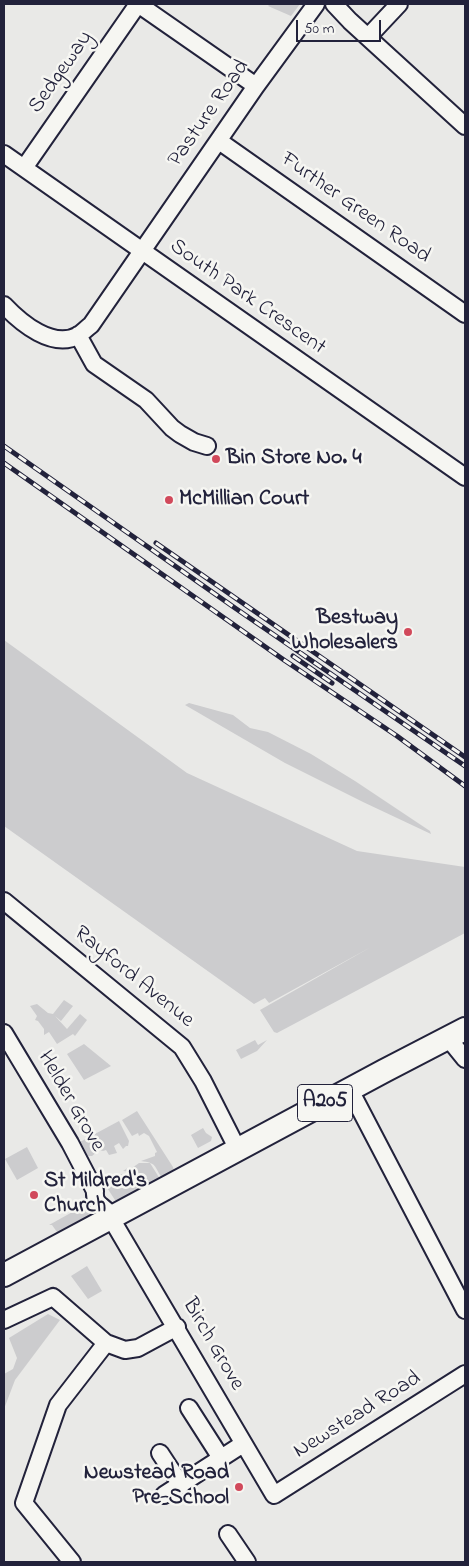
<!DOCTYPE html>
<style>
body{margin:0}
#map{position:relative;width:469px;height:1566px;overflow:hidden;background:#e9e9e7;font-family:"Indie Flower",sans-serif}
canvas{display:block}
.frame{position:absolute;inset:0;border:5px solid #22223b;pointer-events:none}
.scale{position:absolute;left:296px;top:20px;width:85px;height:22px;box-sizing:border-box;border:2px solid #22223b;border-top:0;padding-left:6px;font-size:15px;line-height:18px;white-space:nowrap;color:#22223b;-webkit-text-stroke:4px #f6f6f2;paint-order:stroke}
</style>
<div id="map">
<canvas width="469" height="1566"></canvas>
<div class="frame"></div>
<div class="scale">50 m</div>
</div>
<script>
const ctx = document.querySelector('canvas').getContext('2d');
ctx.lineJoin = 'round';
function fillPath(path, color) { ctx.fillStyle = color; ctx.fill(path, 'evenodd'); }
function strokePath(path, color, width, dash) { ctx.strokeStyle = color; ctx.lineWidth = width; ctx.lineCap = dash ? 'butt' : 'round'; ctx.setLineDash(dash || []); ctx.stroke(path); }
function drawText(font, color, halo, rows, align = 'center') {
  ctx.font = font + ' "Indie Flower",sans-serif'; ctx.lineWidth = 5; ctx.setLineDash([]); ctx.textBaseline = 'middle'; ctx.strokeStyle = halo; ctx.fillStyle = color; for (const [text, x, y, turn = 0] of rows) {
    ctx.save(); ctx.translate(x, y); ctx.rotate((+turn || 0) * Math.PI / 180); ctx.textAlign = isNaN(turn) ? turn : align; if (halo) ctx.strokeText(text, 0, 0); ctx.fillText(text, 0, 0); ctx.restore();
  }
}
fillPath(new Path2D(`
 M270 4H300L291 16 268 6Z
 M4 640 187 773 357 851 465 867V933L277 1033 274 1032 260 1010 371 947 269 1003 265 998 254 1004 4 826Z
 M189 703 233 715 250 728 268 732 311 754 355 781 430 831 431 834 363 802 285 763 185 705Z
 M64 1000 73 1006 61 1021 55 1016 67 1029 80 1014 87 1020 75 1036 73 1034 57 1044 49 1032 44 1035V1029L38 1021 35 1020 37 1016 30 1006 37 1004 48 1013 53 1014Z
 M255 1040 258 1045 267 1040 257 1051 241 1059 236 1050Z
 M84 1044 111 1066 84 1080 67 1054Z
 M137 1111 173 1167 174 1171 162 1178C154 1166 157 1163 141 1161L155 1156V1153L157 1152 149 1136 144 1133 139 1136 138 1133 132 1136 122 1120Z
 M119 1121 129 1141 128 1146H126L123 1149 119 1143 114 1146 117 1153 109 1155 106 1150 103 1151 99 1150 92 1156H88L80 1142Z
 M203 1128 206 1133 212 1137 211 1141 198 1148 191 1135Z
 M27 1147 38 1168 17 1180 5 1159Z
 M139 1163H150L160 1179 120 1201 115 1200 102 1180 111 1177 113 1178C120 1174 126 1170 134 1178L132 1172 123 1171 129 1167 132 1168Z
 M86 1202 93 1213 89 1216 88 1220 80 1225 76 1223 72 1225 74 1228 57 1232 52 1225H49L85 1205Z
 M87 1266 102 1291 88 1299 71 1276Z
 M48 1314 60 1320 15 1380 4 1409V1374L13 1369 17 1358 9 1338Z`), '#ccccce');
const minor = new Path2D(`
 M138 4 256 86
 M334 4 350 21 465 126
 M368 37 399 4
 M219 141 465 314
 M4 154 465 477
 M24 168 138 4
 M4 305C21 323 53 350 79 335 83 332 87 328 91 325L256 86 316 4
 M78 335 94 364 146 400 172 428 180 434 194 442 207 446
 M4 901 182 1047 203 1081 238 1150
 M4 1033 70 1143 95 1191C94 1203 100 1204 107 1211 110 1214 113 1221 115 1225L274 1495 465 1374
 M448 1038 465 1059
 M350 1090 465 1310
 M4 1320 53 1297 106 1343
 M189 1408 221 1458
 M160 1453 181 1485
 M164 1495 243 1444
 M228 1534 247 1562
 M72 1562 24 1503 58 1405 106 1343 125 1350 138 1348 177 1327`);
const highway = new Path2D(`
 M4 1275 384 1071 465 1029`);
strokePath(minor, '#22223b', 20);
strokePath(highway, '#22223b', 26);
strokePath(minor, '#f6f6f2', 16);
strokePath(highway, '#f6f6f2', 22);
const rail = new Path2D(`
 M4 446 235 608 465 766
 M4 463 284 660 397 736 465 786
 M156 543 465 757
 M293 656 332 683`);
strokePath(rail, '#22223b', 5);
strokePath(rail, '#f6f6f2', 3, [9]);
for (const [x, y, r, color] of [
 [216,459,5,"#d1495b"],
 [169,500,5,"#d1495b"],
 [408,632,5,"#d1495b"],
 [34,1195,5,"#d1495b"],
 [239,1487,5,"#d1495b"]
]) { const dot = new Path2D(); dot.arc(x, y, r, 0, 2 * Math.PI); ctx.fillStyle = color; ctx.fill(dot); strokePath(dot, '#f6f6f2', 2); }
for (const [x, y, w] of [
 [325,1103,55]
]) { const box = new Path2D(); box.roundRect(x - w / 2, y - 18.5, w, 37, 4); ctx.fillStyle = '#f6f6f2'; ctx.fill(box); strokePath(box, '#22223b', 1); }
drawText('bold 21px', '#22223b', null, [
 ["A205",325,1103]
]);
drawText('22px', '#22223b', '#f6f6f2', [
 ["Sedgeway",62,73,-55],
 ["Pasture Road",210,114,-55],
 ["Further Green Road",355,209,35],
 ["South Park Crescent",247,298,35],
 ["Rayford Avenue",133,978,39],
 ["Helder Grove",70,1102,60],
 ["Birch Grove",212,1345,60],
 ["Newstead Road",358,1416,-32]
]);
drawText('bold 22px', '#22223b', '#f6f6f2', [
 ["Bin Store No. 4",226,459],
 ["McMillian Court",179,500],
 ["Bestway",398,619,"right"],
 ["Wholesalers",398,644,"right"],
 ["St Mildred's",44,1182],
 ["Church",44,1207],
 ["Newstead Road",229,1474,"right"],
 ["Pre-School",229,1499,"right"]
], 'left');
</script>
